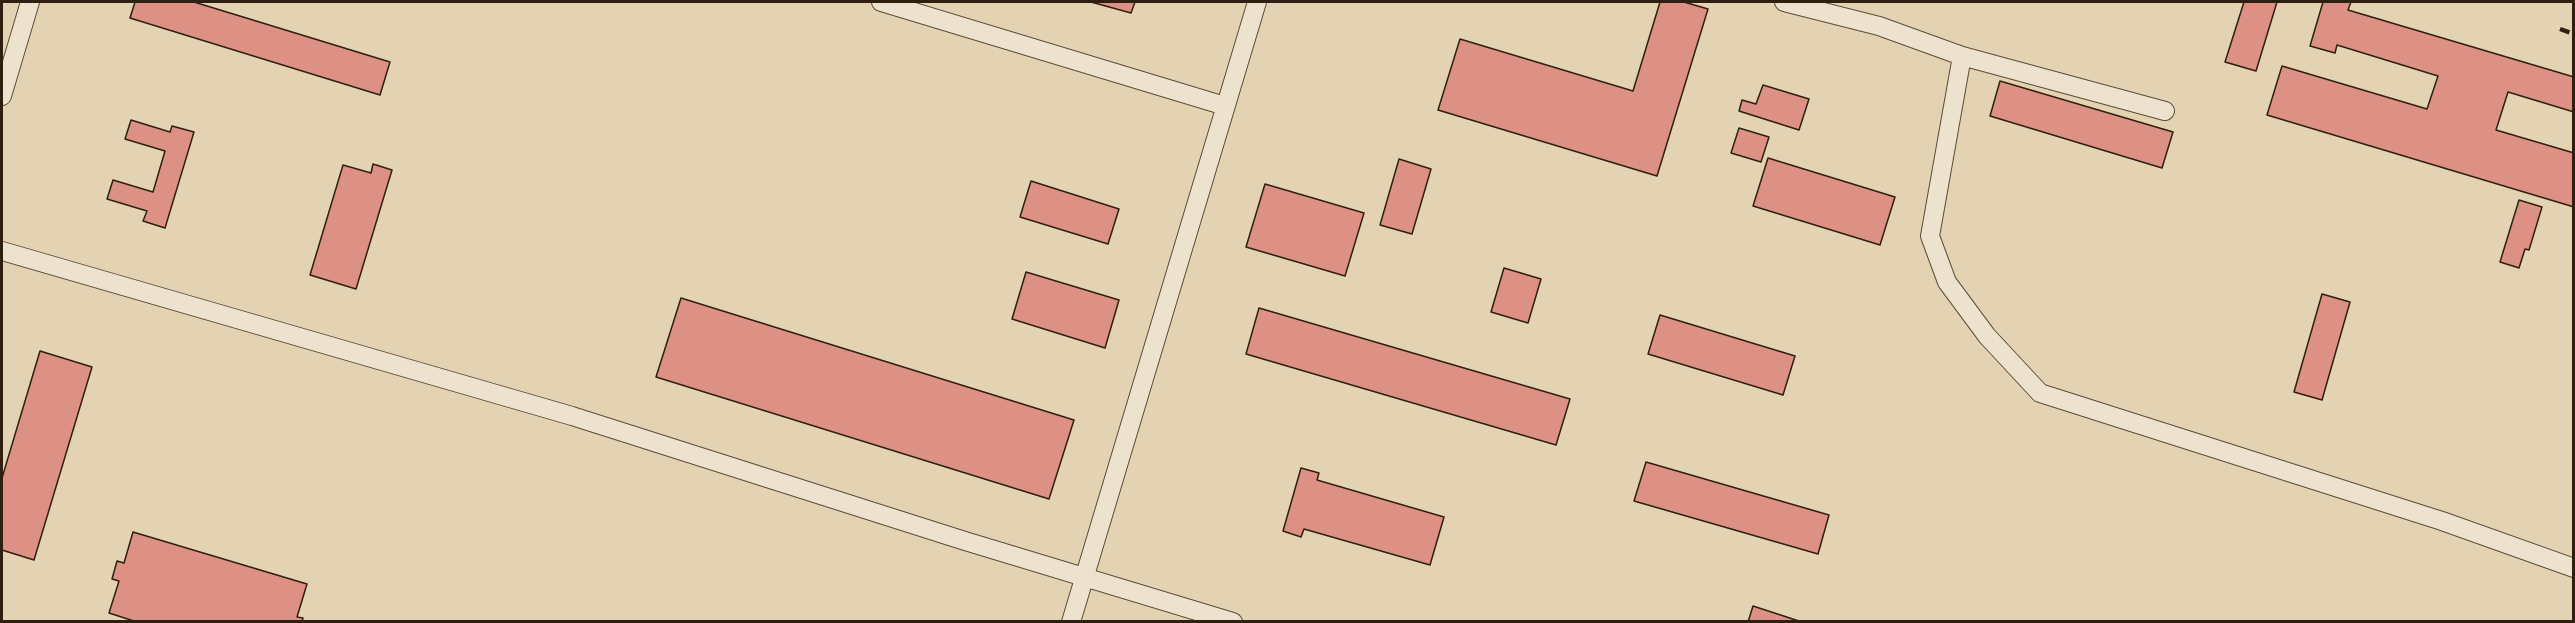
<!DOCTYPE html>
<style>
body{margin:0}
#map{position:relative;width:2575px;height:623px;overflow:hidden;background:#e3d3b3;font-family:Alegreya,serif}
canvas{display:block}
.frame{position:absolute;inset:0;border:3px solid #2f1f10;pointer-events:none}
</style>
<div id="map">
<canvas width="2575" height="623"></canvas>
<div class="frame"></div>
</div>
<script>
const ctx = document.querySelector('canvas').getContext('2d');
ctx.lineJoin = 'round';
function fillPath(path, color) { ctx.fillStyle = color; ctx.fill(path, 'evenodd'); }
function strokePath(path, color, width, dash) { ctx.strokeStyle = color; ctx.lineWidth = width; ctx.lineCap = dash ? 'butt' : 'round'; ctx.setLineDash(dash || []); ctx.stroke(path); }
const building = new Path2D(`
 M135 2H194L390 62 380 95 130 18Z
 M1091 2H1135L1131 13Z
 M1660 2H1684L1708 9 1657 176 1438 110 1460 39 1633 91Z
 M2244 2H2277L2256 71 2225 62Z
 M2323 2H2351L2348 10 2574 77V112L2508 92 2496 130 2574 153V207L2267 115 2282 66 2427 109 2438 76 2337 45 2335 53 2310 46Z
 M2000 81 2173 132 2162 168 1990 116Z
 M1763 85 1809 99 1799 130 1739 111 1742 100 1756 104Z
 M131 120 170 132 172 126 194 132 165 228 143 221 147 211 107 199 113 180 153 192 165 151 125 139Z
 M1739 128 1769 137 1761 162 1731 153Z
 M1768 158 1895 197 1880 245 1753 206Z
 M1399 159 1431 169 1412 234 1380 225Z
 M373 164 392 170 356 289 310 275 343 165 371 173Z
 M1031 181 1119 209 1108 244 1020 217Z
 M1265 184 1364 213 1345 276 1246 247Z
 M2519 200 2542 207 2529 250 2525 249 2519 268 2500 262Z
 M1504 268 1541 279 1528 323 1491 312Z
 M1026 272 1119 300 1105 348 1012 319Z
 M2322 294 2350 302 2322 400 2294 392Z
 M681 298 1074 420 1049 499 656 377Z
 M1259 308 1570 399 1556 445 1246 354Z
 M1660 315 1795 356 1783 395 1648 354Z
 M40 351 92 367 34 560 2 550V478Z
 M1646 462 1829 515 1818 554 1634 501Z
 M1301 468 1319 473 1317 480 1444 517 1430 565 1304 529 1301 537 1283 531Z
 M133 532 307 584 297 617 303 618 302 622H137L109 613 119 581 112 579 117 561 124 563Z
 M1753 606 1802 622H1748Z`);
fillPath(building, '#dc9184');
strokePath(building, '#2f1f10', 1.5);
const minor = new Path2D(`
 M881 2 1225 106
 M1784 2 1879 26 1962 56 2165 111
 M1962 56 1930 236 1947 282 1987 336 2040 393 2442 521 2574 568
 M2 96 30 2
 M2 251 572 416 965 541 1233 622
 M1071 622 1257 2`);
strokePath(minor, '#5c4c39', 20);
strokePath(minor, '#ede2ce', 18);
strokePath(new Path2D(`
 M2560 29 2574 34`), '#2f1f10', 4.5, [10, 10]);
</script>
